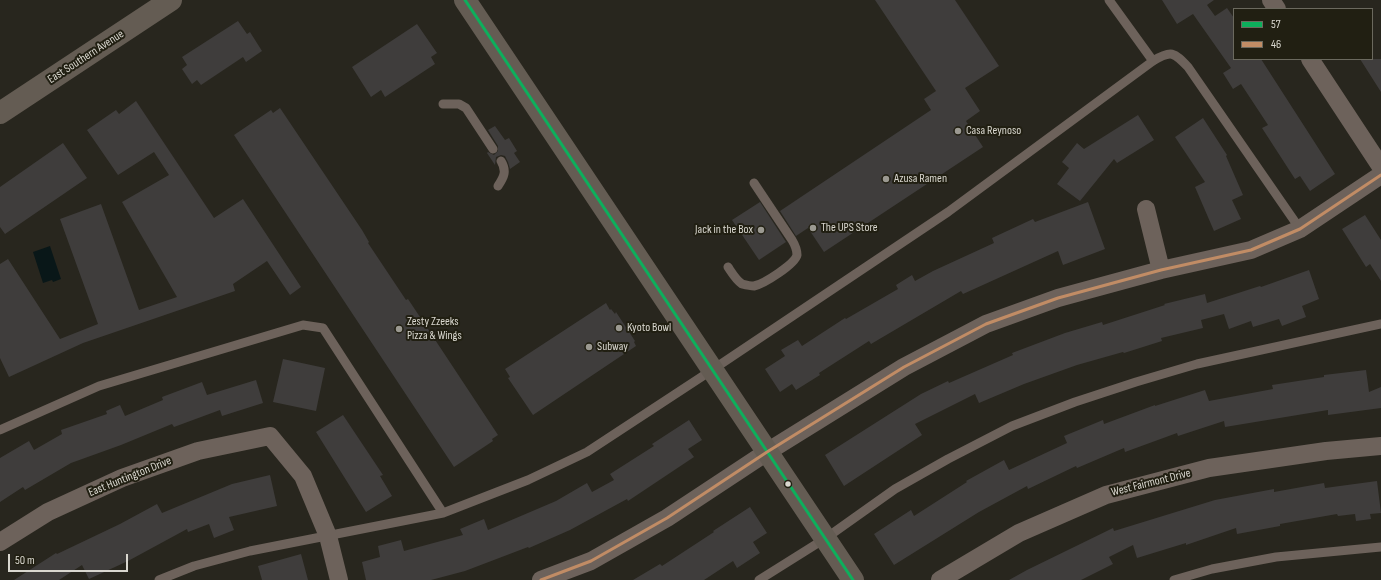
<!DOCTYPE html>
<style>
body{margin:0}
#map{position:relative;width:1381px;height:580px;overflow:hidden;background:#28261e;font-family:"Sofia Sans Condensed",sans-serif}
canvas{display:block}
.legend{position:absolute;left:1233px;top:8px;width:140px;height:52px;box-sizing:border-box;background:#211f12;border:1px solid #6b695e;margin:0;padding:5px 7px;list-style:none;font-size:12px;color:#d9d7cf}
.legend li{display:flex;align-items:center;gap:8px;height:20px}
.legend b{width:20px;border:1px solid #6b695e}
.scale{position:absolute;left:8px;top:554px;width:120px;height:18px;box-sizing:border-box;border:2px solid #d9d7cf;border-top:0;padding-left:5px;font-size:12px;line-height:14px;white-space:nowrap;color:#d9d7cf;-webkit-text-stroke:3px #211f12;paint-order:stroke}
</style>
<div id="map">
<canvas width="1381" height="580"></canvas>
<ul class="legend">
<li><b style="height:5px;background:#0daf5c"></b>57</li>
<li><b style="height:5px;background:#c18c65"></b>46</li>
</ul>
<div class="scale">50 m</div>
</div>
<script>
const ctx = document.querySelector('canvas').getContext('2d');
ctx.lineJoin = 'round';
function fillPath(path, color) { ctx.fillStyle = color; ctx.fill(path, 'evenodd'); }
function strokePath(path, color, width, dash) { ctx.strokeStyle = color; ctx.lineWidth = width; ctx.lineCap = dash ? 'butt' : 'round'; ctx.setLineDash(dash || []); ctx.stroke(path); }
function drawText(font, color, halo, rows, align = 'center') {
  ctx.font = font + ' "Sofia Sans Condensed",sans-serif'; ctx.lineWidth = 4; ctx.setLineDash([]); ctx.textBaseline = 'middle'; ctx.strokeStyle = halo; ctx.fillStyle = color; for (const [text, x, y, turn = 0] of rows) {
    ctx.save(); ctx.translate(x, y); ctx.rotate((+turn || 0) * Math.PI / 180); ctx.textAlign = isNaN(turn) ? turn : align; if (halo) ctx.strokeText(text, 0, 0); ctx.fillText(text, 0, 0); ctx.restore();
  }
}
fillPath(new Path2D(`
 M50 246 61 279 53 282 52 280 43 283 33 252Z`), '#091718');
fillPath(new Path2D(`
 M875 0H955L999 66 965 88 980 111 966 121 983 147 824 252 808 228 796 236 780 211 931 110 924 99 936 91Z
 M1162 0H1214L1207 5 1215 16 1227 8 1234 18V59H1261L1335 174 1310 191 1300 176 1295 179 1262 128 1268 125 1241 84 1233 89 1223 73 1231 68 1193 14 1177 24Z
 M238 21 247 34 250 32 262 51 246 62 243 57 201 85 197 80 192 84 182 69 187 65 182 57Z
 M417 24 437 53 431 57 435 64 385 97 381 90 371 97 352 67Z
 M1360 59H1381V92Z
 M136 101 214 218 243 199 301 287 290 295 267 261 233 284 235 291 83 343 9 377 0 358V264L8 259 60 339 98 324 60 219 101 204 139 310 177 297 122 202 169 175 154 152 118 175 87 130 116 110 119 114Z
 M280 108 362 230 369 242 368 243 406 300 408 299 422 320 498 435 492 439 493 441 454 467 234 135 271 110 273 113Z
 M1138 115 1154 140 1117 163 1114 159 1080 201 1057 184 1069 168 1062 162 1077 143 1084 149Z
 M1203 118 1227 155 1226 156 1243 195 1232 200 1241 219 1214 231 1195 187 1205 182 1175 137Z
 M495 126 505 140 509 138 517 151 514 153 520 162 510 169 508 162 505 156 501 155 496 157 495 165 487 153 488 152 494 155 498 151V146L488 130Z
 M63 143 87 178 5 234 0 227V187Z
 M760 202 786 242 759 260 732 220Z
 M1088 202 1105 249 1063 265 1058 251 963 294 961 291 871 344 869 341 819 373 820 375 796 390 792 384 780 392 765 369 785 356 781 350 798 340 802 346 845 318 846 319 898 289 896 285 912 275 915 281 933 271 994 243 992 238 1033 219 1035 222Z
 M1365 215 1381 240V281L1370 264 1366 267 1342 229Z
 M1309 270 1319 299 1302 306 1306 317 1282 326 1279 319 1253 327 1251 321 1229 329 1224 314 1201 320 1203 328 1161 338 1162 341 1124 353 1123 352 1077 365 1024 384 979 403 975 394 915 424 922 435 844 486 825 455 921 394 948 381 949 383 1013 355 1012 353 1065 333 1102 322 1103 325 1165 305 1164 304 1205 294 1207 303 1260 286 1261 287Z
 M606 303 610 310 611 309 615 314 616 312 635 341 634 342 636 346 533 415 508 378 510 377 505 369Z
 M283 359 325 368 316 411 273 402Z
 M1366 370 1369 392 1381 387V408L1328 415V410L1225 427 1224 421 1178 436 1177 433 1125 452 1124 448 1077 468 1076 466 1028 489 1027 486 979 512 894 565 874 534 911 510 914 516 967 482 966 481 1004 460 1009 470 1067 443 1064 436 1103 420 1104 424 1155 405V406L1205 390 1209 401 1273 389 1272 385 1324 377V375Z
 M256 380 263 403 222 416 220 410 174 427 172 424 121 445 71 463 25 490 23 487 0 502V458L29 441 34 450 62 434 61 430 107 414 106 411 120 405 125 416 163 400 162 397 202 382 207 395Z
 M343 415 383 475 380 476 392 496 366 512 316 432Z
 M689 420 702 440 688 449 694 457 628 501 627 499 570 530 529 548 528 547 465 571 431 580H366L362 562 380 557 378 546 401 540 404 551 463 535 460 529 484 519 488 530 556 501 587 483 592 492 614 480 610 474 654 446 652 444Z
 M270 475 277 506 229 517 234 530 214 538 209 524 188 532 187 529 128 561 89 579 82 565 59 580H14L56 553 57 554 120 524 157 504 162 513 232 484Z
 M1377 481 1381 513 1370 514 1371 519 1356 521 1355 514 1338 516 1337 514 1280 524V526L1237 534 1236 528 1186 545V543L1137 558 1133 545 1109 557 1113 564 1081 580H1009L1027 570 1113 528 1114 531 1215 500 1274 489V492L1324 483 1325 488Z
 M750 507 767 533 753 542 760 553 737 568 733 561 704 580H633L660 564 662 566 714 532 713 531Z
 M301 554 308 580H262L258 566Z`), '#3f3d3c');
strokePath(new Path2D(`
 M1109 0 1153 61
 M443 104H459L466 108 493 149
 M498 186C504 177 507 171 501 161
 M728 267C732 273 736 280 742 284 746 285 750 286 754 286 764 284 795 264 797 255 797 250 795 245 792 240L754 183
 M0 430 99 386 303 325 323 328 443 513
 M159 580 194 566 250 551 443 513 528 480 587 452 712 370 948 212 1153 61C1171 50 1174 52 1188 67L1300 229
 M759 580 826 538 895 489 948 459 1012 426 1075 402 1136 382 1197 364 1381 324
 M1174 580 1212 569 1276 557 1381 547`), '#6d625b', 9);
strokePath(new Path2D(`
 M1271 0 1277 9
 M1310 59 1381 167
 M1146 209 1161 270
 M0 542 48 512 122 478 198 451 270 436 303 476 328 536 339 580
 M541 580 591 561 667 518 767 452 904 367 986 324 1058 298 1161 270 1251 250 1300 229 1381 175
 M940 580 1019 533 1106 495 1209 468 1326 451 1381 446`), '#6d625b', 18);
strokePath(new Path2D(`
 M465 0 853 580
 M0 113 171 0`), '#645c53', 22);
strokePath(new Path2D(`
 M465 0 853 580`), '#0daf5c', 3);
strokePath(new Path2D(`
 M541 580 591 561 667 518 767 452 904 367 986 324 1058 298 1161 270 1251 250 1300 229 1381 175`), '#c18c65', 3);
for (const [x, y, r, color] of [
 [958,131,4,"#9b9991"],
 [886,179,4,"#9b9991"],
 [813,228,4,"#9b9991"],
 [761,230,4,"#9b9991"],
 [619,328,4,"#9b9991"],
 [399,329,4,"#9b9991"],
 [589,347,4,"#9b9991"],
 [788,484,3.5,"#d9d7cf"]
]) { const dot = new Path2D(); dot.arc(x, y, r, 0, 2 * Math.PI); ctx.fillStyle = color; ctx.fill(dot); strokePath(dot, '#211f12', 1.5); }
drawText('12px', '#d9d7cf', '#211f12', [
 ["East Southern Avenue",86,57,-33],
 ["East Huntington Drive",130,477,-22],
 ["West Fairmont Drive",1151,483,-14]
]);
drawText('12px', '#d9d7cf', '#211f12', [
 ["Casa Reynoso",966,131],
 ["Azusa Ramen",894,179],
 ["The UPS Store",821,228],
 ["Jack in the Box",753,230,"right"],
 ["Zesty Zzeeks",407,322],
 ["Pizza & Wings",407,336],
 ["Kyoto Bowl",627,328],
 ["Subway",597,347]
], 'left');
</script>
